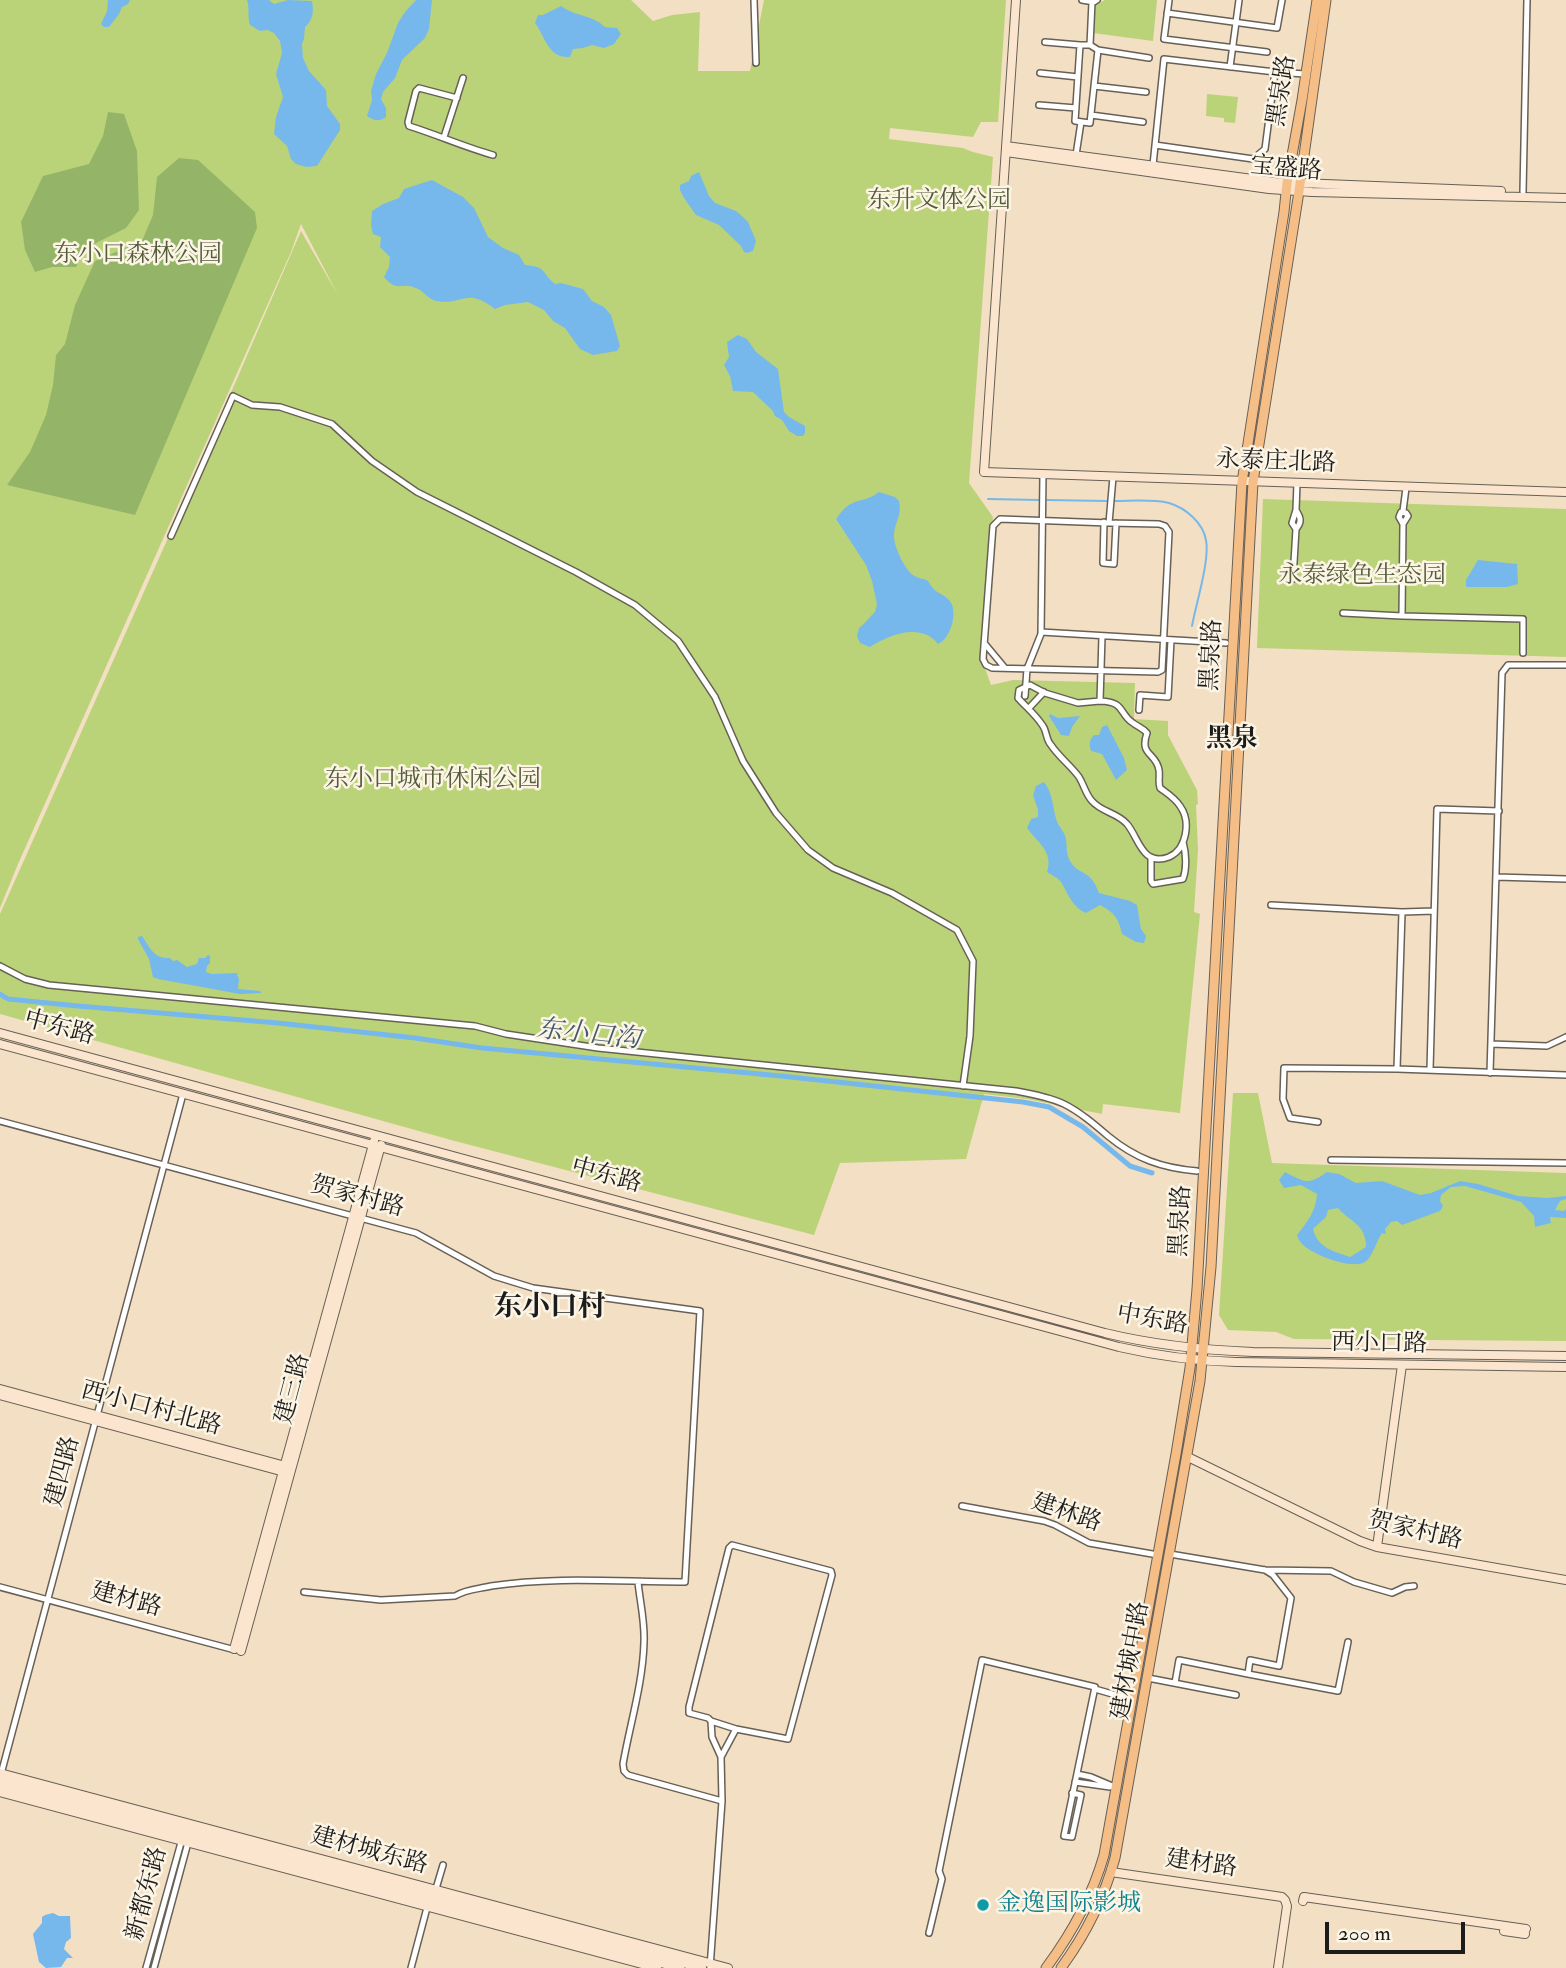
<!DOCTYPE html>
<meta charset="utf-8">
<style>
body{margin:0}
#map{position:relative;width:1566px;height:1968px;overflow:hidden;background:#f3dfc3;font-family:"IM FELL Double Pica",serif}
canvas{display:block}
.scale{position:absolute;left:1325px;top:1922px;width:140px;height:32px;box-sizing:border-box;border:4px solid #1c1c1c;border-top:0;padding-left:9px;font-size:21px;line-height:24px;white-space:nowrap;color:#1c1c1c;-webkit-text-stroke:5px #fcf5e5;paint-order:stroke}
</style>
<div id="map">
<canvas width="1566" height="1968"></canvas>
<div class="scale">200 m</div>
</div>
<script>
const ctx = document.querySelector('canvas').getContext('2d');
ctx.lineJoin = 'round';
function fillPath(path, color) { ctx.fillStyle = color; ctx.fill(path, 'evenodd'); }
function strokePath(path, color, width, dash) { ctx.strokeStyle = color; ctx.lineWidth = width; ctx.lineCap = dash ? 'butt' : 'round'; ctx.setLineDash(dash || []); ctx.stroke(path); }
function drawText(font, color, halo, rows, align = 'center') {
  ctx.font = font + ' "IM FELL Double Pica","Noto Serif SC",serif'; ctx.lineWidth = 5; ctx.setLineDash([]); ctx.textBaseline = 'middle'; ctx.strokeStyle = halo; ctx.fillStyle = color; for (const [text, x, y, turn = 0] of rows) {
    ctx.save(); ctx.translate(x, y); ctx.rotate((+turn || 0) * Math.PI / 180); ctx.textAlign = isNaN(turn) ? turn : align; if (halo) ctx.strokeText(text, 0, 0); ctx.fillText(text, 0, 0); ctx.restore();
  }
}
fillPath(new Path2D(`
 M0 0H631L653 21 672 15 700 12 698 71H750L764 0H1006L998 122H981L973 137 890 128 889 139 963 148 973 152 993 157 969 483 993 517 980 654 991 685 1013 680 1135 683 1134 719 1168 721V735L1197 790 1198 804 1196 805 1198 850 1194 912 1200 914 1180 1113 1103 1104 1102 1114 1027 1099 984 1094 966 1159 840 1163 814 1235 451 1140 0 1014V914L168 538 301 231 338 295 301 224 291 252 18 864 0 908Z
 M1105 0H1157L1153 41 1093 33 1094 6Z
 M1207 94 1238 97 1235 123 1224 122V118L1206 116Z
 M1263 499 1566 509V657L1257 648Z
 M1233 1093H1258L1272 1163 1566 1173V1341L1294 1339 1276 1332 1228 1330 1219 1315Z`), '#bbd378');
fillPath(new Path2D(`
 M108 112 124 114 137 151 139 210 126 228 86 248 76 267H52L35 272 25 250 21 222 43 176 89 164 103 136Z
 M179 158 198 160 255 212 257 228 135 515 7 485 30 452 46 415 53 385 56 355 65 344 75 305 95 261 142 241 153 215 157 177Z`), '#94b568');
fillPath(new Path2D(`
 M108 0H130L128 4 122 7 119 14 109 27H104L101 24 107 11Z
 M247 0H269L274 4 288 0 312 1C314 12 313 20 305 27L304 39 302 44 303 58 309 71 326 90 327 106 340 124V130L317 166 306 167 296 164 291 159 287 146 274 134 276 117 283 97 276 74 282 53 280 41 274 33 268 30 260 31 250 25C247 16 250 9 247 0Z
 M416 0H432L429 29 425 38 402 60 395 78 383 92 381 99 386 108V117C379 122 374 121 367 116L372 100 371 91 376 74 387 53 398 23 405 12Z
 M561 6C574 16 593 15 605 27L617 28 621 34 614 44 604 48 592 45 583 48 573 49 570 57C548 59 545 36 535 23L538 15H543Z
 M699 172 709 196 715 203 736 211 742 216 748 222 756 241 753 251 747 253 744 252 741 246 719 225 696 215 684 198 680 190V185L689 181 691 176Z
 M432 180 463 197 474 208 488 237 503 248 519 255 525 265C548 267 541 273 555 284L561 283 583 289 592 301 604 307 611 315 620 346 617 351 593 355 580 349 565 328 553 321 544 310 528 302 505 305 495 309C465 286 463 306 437 301 428 300 423 289 413 287 398 283 397 292 384 277L389 267 390 257 380 247 381 237 373 234 371 226 372 211 383 204 399 198 404 189Z
 M738 335 747 339 756 352 778 369 784 412 789 417 805 426V433L803 436H797L789 431 782 420 775 416 773 411 753 392 733 391 730 376 724 365 729 357 727 342Z
 M879 492 895 497 899 501C902 516 895 521 894 535 893 545 905 570 913 575 918 579 923 578 928 581 936 595 940 591 949 600 959 610 951 639 938 644 921 622 889 635 870 647L860 643 857 636 859 628C866 623 869 617 875 612L877 604 872 581 866 565 836 519C853 494 860 506 879 492Z
 M1478 560 1517 564 1518 584 1507 587H1466V580Z
 M1050 714 1058 718 1080 716 1072 727 1069 736 1061 735 1049 716Z
 M1107 725 1124 758 1127 770 1116 780 1102 754 1091 751C1089 745 1089 740 1094 735H1099L1102 727Z
 M1044 782C1054 794 1052 810 1058 824 1061 829 1065 833 1066 839 1067 846 1066 854 1070 861 1080 877 1090 868 1099 893L1130 901 1137 905 1141 929 1146 936 1144 943 1136 942 1122 934C1119 919 1114 912 1100 905L1086 913C1073 908 1068 894 1061 882 1058 878 1052 875 1047 872 1054 852 1037 842 1027 828L1031 819 1038 817V810L1033 795 1036 786Z
 M142 936C150 948 154 959 170 958L173 961 177 960 187 967 197 964 199 958H205L208 955 210 956V963L207 966 206 972 212 974 238 973 237 975 239 979 238 989 260 991 261 993 240 994 158 979 153 977 149 959 138 939V937Z
 M1285 1172C1305 1182 1307 1186 1327 1172L1339 1174 1356 1183 1382 1181 1420 1195 1431 1193 1460 1181 1478 1184 1518 1196 1547 1198 1566 1196V1199L1560 1201 1555 1210 1564 1211 1566 1209V1218L1550 1217 1551 1223 1535 1227 1534 1216 1521 1202 1465 1186 1451 1187 1441 1195 1440 1201 1443 1206 1440 1211 1402 1225 1397 1221 1391 1222 1385 1229 1386 1234 1382 1233C1376 1242 1373 1256 1365 1262 1352 1270 1313 1255 1302 1244 1300 1242 1298 1238 1297 1235 1308 1221 1316 1211 1317 1194L1301 1185 1284 1188 1279 1180ZM1338 1208C1351 1223 1366 1224 1366 1247L1350 1257C1333 1251 1318 1248 1313 1229L1326 1217 1328 1210Z
 M53 1913 59 1916H70L71 1938 66 1942 64 1949 73 1958H67L61 1967 46 1968 39 1962 33 1934 42 1923V1917L45 1915Z`), '#76b8eb');
strokePath(new Path2D(`
 M988 499 1039 500
 M1047 500 1107 501
 M1115 501C1132 501 1152 499 1169 503 1186 508 1203 523 1206 540 1210 560 1196 604 1192 626`), '#76b8eb', 2);
strokePath(new Path2D(`
 M0 994 8 999 78 1006 278 1023 415 1038 482 1048 781 1076 1023 1102 1049 1107 1083 1127 1130 1166 1152 1173`), '#76b8eb', 5);
const street = new Path2D(`
 M754 0 756 63
 M1082 0 1094 2 1097 0
 M1169 0 1164 39 1267 52
 M1167 13 1277 28 1282 0
 M1045 42 1080 45
 M1080 45H1090L1098 50 1090 123 1075 121Z
 M1090 45 1092 2
 M1098 50 1149 58
 M1230 67 1239 0
 M1040 73 1078 77
 M1094 86 1146 92
 M457 98 419 88 416 91 408 122 409 126C438 135 464 147 493 155
 M1039 105 1076 108
 M1091 115 1143 122
 M444 137 463 78
 M1155 145 1253 159 1265 149 1275 72
 M1076 155 1081 122
 M1153 165 1164 59 1275 72 1305 74
 M1523 192 1527 0
 M1296 510C1301 518 1302 522 1296 529L1292 523 1296 510 1297 483
 M1403 511 1406 488
 M1401 512 1406 513 1408 516 1403 524 1399 517Z
 M1104 522 1103 563 1114 564 1116 523
 M1109 523 1159 524 1165 526 1169 532 1162 670 1158 672 992 668 986 665 983 659 993 526 1000 519 1109 523 1113 477
 M171 536 233 396 252 405 280 407 332 424 372 461 417 492 576 572 635 605 678 641 715 697 743 761 776 813 808 850 833 868 892 893 957 930 973 961 970 1036 963 1086
 M1293 579 1296 529
 M1343 613 1402 616 1403 524
 M1402 616 1523 619V653
 M1041 632 1226 643
 M985 644 1005 668
 M1025 696 1027 669 1041 634 1043 474
 M1100 701C1126 702 1118 713 1133 723 1138 727 1143 728 1147 733 1139 756 1156 752 1159 770 1160 777 1158 782 1160 788 1168 794 1175 798 1180 806 1191 821 1187 849 1169 857 1142 867 1139 838 1127 824 1118 813 1101 812 1092 801 1086 795 1084 785 1079 777 1071 766 1059 757 1051 745 1046 740 1047 732 1043 726 1035 714 1027 708 1018 698L1019 690 1030 685 1045 693 1078 703 1100 701 1102 636
 M1029 708 1044 692
 M1139 710 1140 695 1168 697 1171 640
 M1151 857V881L1153 884 1183 879C1187 868 1186 853 1183 842
 M1496 877 1566 879
 M1271 905 1402 912 1434 911
 M0 966 25 979 49 985 475 1026 506 1034 598 1048 1016 1091C1033 1094 1049 1097 1064 1104 1080 1112 1094 1124 1108 1136 1136 1159 1162 1168 1197 1171
 M1491 1044 1547 1046 1566 1037
 M1397 1069 1402 912
 M1430 1070 1437 809 1499 811
 M1490 1073 1502 673 1508 665H1566
 M0 1121 416 1233 494 1276 533 1288 700 1311 685 1582C621 1582 555 1576 491 1586 479 1589 466 1589 455 1596L381 1600 304 1592
 M1318 1122 1290 1118 1283 1099 1284 1068 1397 1069 1566 1075
 M1331 1160 1566 1163
 M962 1506 1044 1521 1055 1525 1089 1543 1158 1555
 M1170 1554 1265 1570 1331 1571 1354 1582 1392 1593 1405 1587 1414 1586
 M1265 1570 1273 1575 1291 1598 1279 1666 1250 1660 1248 1674 1338 1691 1348 1642
 M638 1582C640 1602 645 1622 644 1642 643 1683 630 1724 623 1764L624 1771 628 1775 722 1801
 M0 1587 235 1650
 M1148 1678 1236 1695
 M1175 1683 1179 1660 1248 1674
 M1095 1689 1133 1700
 M711 1721 712 1737 721 1757 736 1729 711 1721 708 1718 689 1713V1707L729 1548 732 1545 831 1571 832 1575 788 1739 736 1729
 M1 1774 183 1094
 M1077 1774 1091 1777 1117 1788
 M1075 1782 1110 1787
 M435 1892 443 1865
 M929 1933 942 1879 939 1871 982 1660 1095 1687 1064 1836 1072 1837 1081 1795 1072 1793
 M146 1968 182 1839
 M154 1968 189 1839
 M411 1968 428 1904
 M710 1968 722 1801 721 1757`);
const secondary = new Path2D(`
 M1016 0 984 472 1566 492
 M1006 146 1275 182 1501 191
 M1006 152 1269 189 1312 192 1566 198
 M0 1033 1105 1333C1154 1345 1203 1350 1253 1352L1566 1356
 M0 1044 1119 1347C1158 1356 1196 1361 1236 1362L1566 1367
 M0 1389 289 1467
 M0 1395 288 1473
 M1188 1457 1360 1541 1377 1547 1566 1580
 M1377 1547 1402 1365
 M234 1649 374 1141
 M241 1651 381 1145
 M0 1773 728 1968
 M0 1780 702 1968
 M0 1786 680 1968
 M0 1792 657 1968
 M1111 1872 1282 1897 1285 1900 1287 1906 1278 1968
 M1303 1901 1304 1897 1526 1929
 M1504 1931 1525 1934`);
const primary = new Path2D(`
 M1046 1968C1072 1933 1092 1897 1104 1855L1176 1454 1190 1368 1197 1289 1242 482 1284 212 1287 183 1302 100 1317 0
 M1061 1968C1086 1934 1104 1898 1115 1858L1200 1381 1211 1267 1253 482 1298 198 1326 0`);
strokePath(street, '#676056', 8);
strokePath(secondary, '#676056', 10);
strokePath(primary, '#676056', 11);
strokePath(street, '#fff', 5);
strokePath(secondary, '#fbe5cf', 8);
strokePath(primary, '#f6be87', 9);
for (const [x, y, r, color] of [
 [983,1905,7,"#0f9aa8"]
]) { const dot = new Path2D(); dot.arc(x, y, r, 0, 2 * Math.PI); ctx.fillStyle = color; ctx.fill(dot); strokePath(dot, '#fcf5e5', 2.5); }
drawText('24px', '#1c1c1c', '#fcf5e5', [
 ["黑泉路",1283,91,-81],
 ["宝盛路",1286,170,5],
 ["永泰庄北路",1276,463,2],
 ["黑泉路",1213,655,-87],
 ["中东路",59,1029,15],
 ["中东路",606,1177,15],
 ["贺家村路",357,1198,15],
 ["黑泉路",1182,1221,-87],
 ["中东路",1152,1321,10],
 ["西小口路",1379,1345,1],
 ["建三路",294,1389,-75],
 ["西小口村北路",151,1410,15],
 ["建四路",64,1472,-75],
 ["建林路",1066,1514,19],
 ["贺家村路",1415,1532,13],
 ["建材路",126,1601,15],
 ["建材城中路",1132,1661,-80],
 ["建材城东路",369,1852,15],
 ["建材路",1201,1865,8],
 ["新都东路",148,1894,-75]
]);
drawText('24px', '#545c3c', '#fcf5e5', [
 ["东升文体公园",939,202],
 ["东小口森林公园",138,256],
 ["永泰绿色生态园",1362,577],
 ["东小口城市休闲公园",433,781]
]);
drawText('24px', '#0d838f', '#fcf5e5', [
 ["金逸国际影城",997,1905]
], 'left');
drawText('bold 26px', '#1c1c1c', '#fcf5e5', [
 ["黑泉",1232,740]
]);
drawText('italic 26px', '#405a6f', '#fcf5e5', [
 ["东小口沟",588,1036,6]
]);
drawText('bold 28px', '#1c1c1c', '#fcf5e5', [
 ["东小口村",550,1309]
]);
</script>
